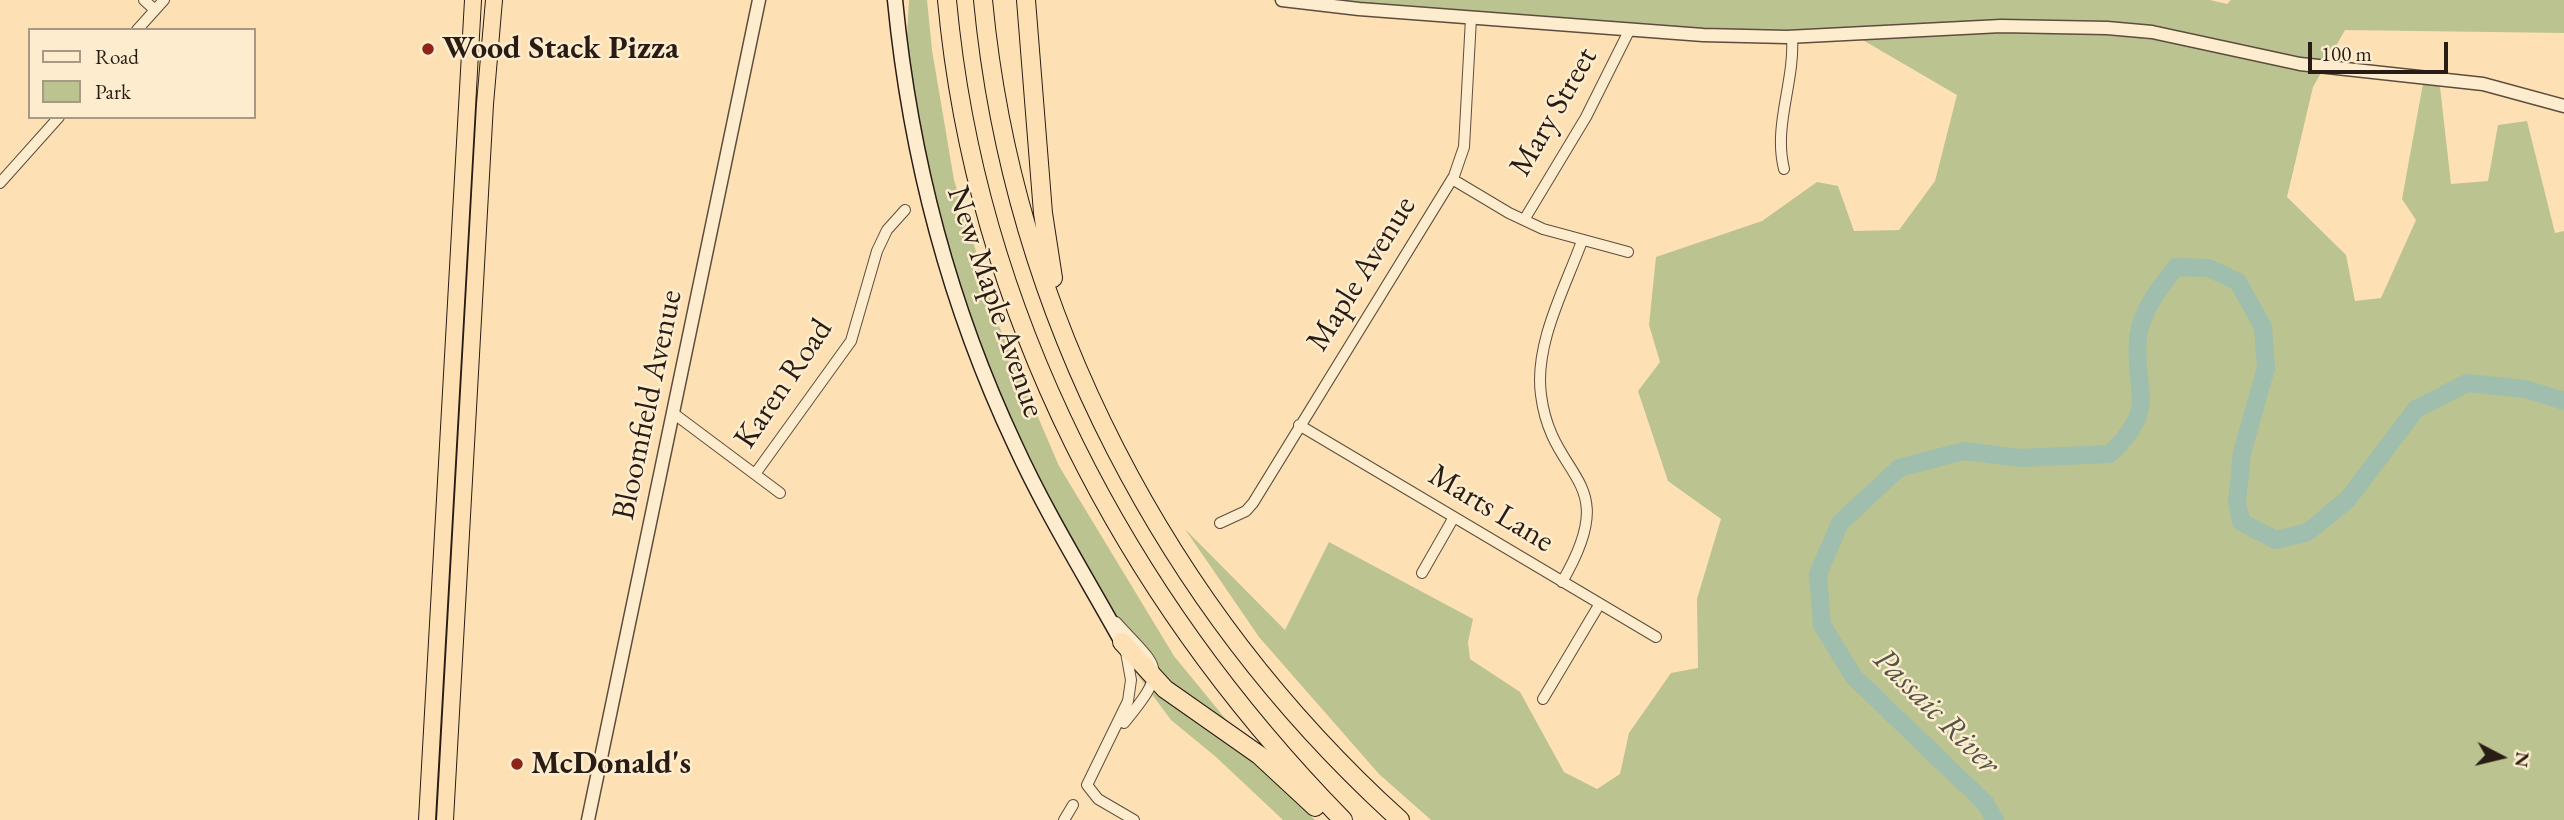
<!DOCTYPE html>
<style>
body{margin:0}
#map{position:relative;width:2564px;height:820px;overflow:hidden;background:#fde1b4;font-family:"EB Garamond",serif}
canvas{display:block}
.legend{position:absolute;left:28px;top:28px;width:228px;height:91px;box-sizing:border-box;background:#feecce;border:2px solid #a89984;margin:0;padding:9px 12px;list-style:none;font-size:21px;color:#281c14}
.legend li{display:flex;align-items:center;gap:14px;height:35px}
.legend b{width:35px;border:2px solid #a89984}
.north{position:absolute;left:2466px;top:722px;width:70px;height:70px;-webkit-text-stroke:5px #feecce;paint-order:stroke;rotate:97deg;font-size:19px;font-weight:700;line-height:28px;text-align:center;color:#281c14}
.north::after{content:'';display:block;margin:auto;width:24px;height:32px;background:#281c14;clip-path:polygon(50% 0,100% 100%,50% 72%,0 100%)}
.scale{position:absolute;left:2308px;top:42px;width:140px;height:32px;box-sizing:border-box;border:4px solid #281c14;border-top:0;padding-left:9px;font-size:21px;line-height:24px;white-space:nowrap;color:#281c14;-webkit-text-stroke:5px #feecce;paint-order:stroke}
</style>
<div id="map">
<canvas width="2564" height="820"></canvas>
<ul class="legend">
<li><b style="height:9px;background:#feecce"></b>Road</li>
<li><b style="height:19px;background:#bbc390"></b>Park</li>
</ul>
<div class="north">N</div>
<div class="scale">100 m</div>
</div>
<script>
const ctx = document.querySelector('canvas').getContext('2d');
ctx.lineJoin = 'round';
function fillPath(path, color) { ctx.fillStyle = color; ctx.fill(path, 'evenodd'); }
function strokePath(path, color, width, dash) { ctx.strokeStyle = color; ctx.lineWidth = width; ctx.lineCap = dash ? 'butt' : 'round'; ctx.setLineDash(dash || []); ctx.stroke(path); }
function drawText(font, color, halo, rows, align = 'center') {
  ctx.font = font + ' "EB Garamond",serif'; ctx.lineWidth = 5; ctx.setLineDash([]); ctx.textBaseline = 'middle'; ctx.strokeStyle = halo; ctx.fillStyle = color; for (const [text, x, y, turn = 0] of rows) {
    ctx.save(); ctx.translate(x, y); ctx.rotate((+turn || 0) * Math.PI / 180); ctx.textAlign = isNaN(turn) ? turn : align; if (halo) ctx.strokeText(text, 0, 0); ctx.fillText(text, 0, 0); ctx.restore();
  }
}
fillPath(new Path2D(`
 M909 0H927L932 50 954 180 999 326 1059 466 1174 656 1283 789 1315 820H1283L1216 757 1171 720 1122 654 1049 516 955 296 904 87Z
 M1272 0H2210L2227 4 2231 0H2564V33L2345 30 2313 87 2287 197 2346 255 2355 301 2381 298 2416 220 2402 199 2424 78 2440 87 2451 184 2488 181 2498 125 2527 121 2555 233 2564 231V820H1431L1379 774 1259 637 1185 529 1285 630 1329 542 1473 619 1468 642 1470 659 1520 692 1564 772 1597 789 1620 774 1629 733 1671 673 1698 668 1697 599 1721 519 1668 481 1638 391 1660 362 1649 325 1656 257 1762 221 1817 182 1838 186 1854 231 1899 230 1935 181 1957 95 1849 32 1708 36 1347 11Z`), '#bbc390');
strokePath(new Path2D(`
 M1995 820 1985 803 1854 677 1822 625 1818 574 1840 523 1899 468 1964 451 2020 458 2110 454C2160 406 2133 392 2138 338 2141 311 2160 287 2176 267L2209 268 2238 282 2263 327 2266 368 2242 453 2237 502 2241 522 2276 540 2308 532 2348 499 2416 409 2467 383 2525 389 2564 401`), '#9fbeae', 18);
const minor = new Path2D(`
 M144 0 155 10
 M137 30 164 0
 M1784 169C1773 125 1795 82 1792 37
 M1452 179 1509 213 1543 229 1628 252
 M0 183 59 117
 M1524 220 1586 117 1629 31
 M673 413 780 493
 M1299 425 1656 637
 M755 474 851 341 877 251 887 230 905 210
 M1220 523 1246 511 1253 503 1454 176 1464 147 1471 18
 M1422 573 1454 517
 M1562 582C1624 476 1552 483 1541 395 1534 344 1565 288 1582 241
 M1116 622C1158 669 1171 666 1124 723
 M1126 652 1131 680 1128 701 1087 785 1098 799 1134 820
 M1543 699 1599 605
 M1064 820 1073 805`);
const tertiary = new Path2D(`
 M1282 0 1359 9 1703 35 1787 37 2001 26 2107 28 2152 32 2300 64 2483 84 2564 106
 M588 820 759 0`);
const secondary = new Path2D(`
 M895 0C910 154 949 305 1015 445 1046 513 1086 577 1122 642`);
const trunk = new Path2D(`
 M427 820 473 0
 M445 820 485 104 494 0`);
const motorway = new Path2D(`
 M947 0C976 314 1125 597 1343 820
 M983 0C1013 315 1167 609 1400 820
 M1026 0 1043 213 1053 278
 M1122 642 1165 689 1259 755 1315 807`);
strokePath(minor, '#5d4d3c', 12);
strokePath(tertiary, '#5d4d3c', 15);
strokePath(secondary, '#281c14', 17);
strokePath(trunk, '#281c14', 18);
strokePath(motorway, '#281c14', 20);
strokePath(minor, '#feecce', 10);
strokePath(tertiary, '#feecce', 12);
strokePath(secondary, '#feecce', 14);
strokePath(trunk, '#fde1b4', 16);
strokePath(motorway, '#fde1b4', 18);
for (const [x, y, r, color] of [
 [428,49,7,"#8f2418"],
 [517,764,7,"#8f2418"]
]) { const dot = new Path2D(); dot.arc(x, y, r, 0, 2 * Math.PI); ctx.fillStyle = color; ctx.fill(dot); strokePath(dot, '#feecce', 2.5); }
drawText('bold 32px', '#281c14', '#feecce', [
 ["Wood Stack Pizza",442,49],
 ["McDonald's",531,764]
], 'left');
drawText('32px', '#281c14', '#feecce', [
 ["Mary Street",1554,112,-60],
 ["Maple Avenue",1362,274,-58],
 ["New Maple Avenue",995,302,71],
 ["Karen Road",784,384,-56],
 ["Bloomfield Avenue",648,405,-78],
 ["Marts Lane",1491,509,31]
]);
drawText('italic 33px', '#52554a', '#feecce', [
 ["Passaic River",1936,712,45]
]);
</script>
